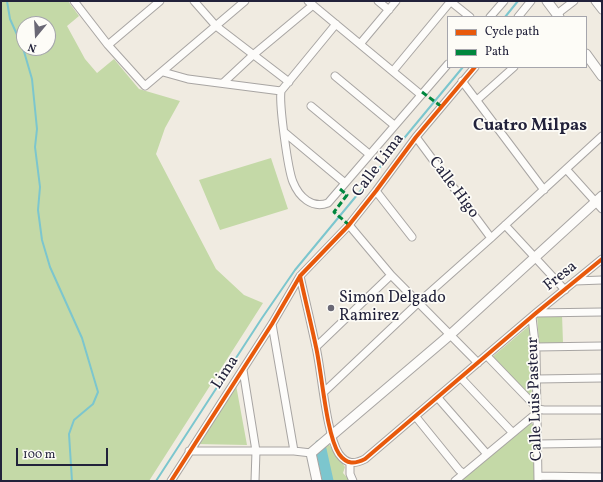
<!DOCTYPE html>
<style>
body{margin:0}
#map{position:relative;width:603px;height:482px;overflow:hidden;background:#f0ebe1;font-family:Vollkorn,serif}
canvas{display:block}
.frame{position:absolute;inset:0;border:2px solid #22223b;pointer-events:none}
.legend{position:absolute;left:447px;top:16px;width:140px;height:52px;box-sizing:border-box;background:#fdfcf7;border:1px solid #a5a5ac;margin:0;padding:5px 7px;list-style:none;font-size:12px;color:#22223b}
.legend li{display:flex;align-items:center;gap:8px;height:20px}
.legend b{width:20px;border:1px solid #a5a5ac}
.north{position:absolute;left:16px;top:16px;width:40px;height:40px;box-sizing:border-box;background:#fdfcf7;border:1px solid #a5a5ac;border-radius:50%;rotate:198deg;font-size:11px;font-weight:700;line-height:16px;text-align:center;color:#22223b}
.north::after{content:'';display:block;margin:auto;width:14px;height:18px;background:#6a6875;clip-path:polygon(50% 0,100% 100%,50% 72%,0 100%)}
.scale{position:absolute;left:16px;top:448px;width:92px;height:18px;box-sizing:border-box;border:2px solid #22223b;border-top:0;padding-left:5px;font-size:12px;line-height:14px;white-space:nowrap;color:#22223b;-webkit-text-stroke:3px #fdfcf7;paint-order:stroke}
</style>
<div id="map">
<canvas width="603" height="482"></canvas>
<div class="frame"></div>
<ul class="legend">
<li><b style="height:5px;background:#e8590c"></b>Cycle path</li>
<li><b style="height:5px;background:#00873e"></b>Path</li>
</ul>
<div class="north">N</div>
<div class="scale">100 m</div>
</div>
<script>
const ctx = document.querySelector('canvas').getContext('2d');
ctx.lineJoin = 'round';
function fillPath(path, color) { ctx.fillStyle = color; ctx.fill(path, 'evenodd'); }
function strokePath(path, color, width, dash) { ctx.strokeStyle = color; ctx.lineWidth = width; ctx.lineCap = dash ? 'butt' : 'round'; ctx.setLineDash(dash || []); ctx.stroke(path); }
function drawText(font, color, halo, rows, align = 'center') {
  ctx.font = font + ' Vollkorn,serif'; ctx.lineWidth = 3.5; ctx.setLineDash([]); ctx.textBaseline = 'middle'; ctx.strokeStyle = halo; ctx.fillStyle = color; for (const [text, x, y, turn = 0] of rows) {
    ctx.save(); ctx.translate(x, y); ctx.rotate((+turn || 0) * Math.PI / 180); ctx.textAlign = isNaN(turn) ? turn : align; if (halo) ctx.strokeText(text, 0, 0); ctx.fillText(text, 0, 0); ctx.restore();
  }
}
fillPath(new Path2D(`
 M1 1H68L79 16 67 26 85 59 97 73 114 59 139 89 180 101 165 128 156 154 216 269 244 295 263 303 149 481H1ZM24 24H48V48H24Z
 M271 158 288 209 220 230 199 180Z
 M562 314 563 343H539L537 315Z
 M530 325 532 401 491 358Z
 M236 385 247 445 198 444Z
 M529 421 534 425 535 481H459Z
 M328 443 345 467 343 473 350 481H321L312 454Z`), '#c4d9a7');
strokePath(new Path2D(`
 M7 1 10 19 23 48 32 79 37 129 35 147 40 187 38 210 42 240 50 267 82 338 98 392 93 404 74 420 69 434 72 481
 M505 17 518 1
 M156 481 262 318 295 270 463 67`), '#7cc6ce', 2);
strokePath(new Path2D(`
 M320 445 328 481`), '#7cc6ce', 11);
const minor = new Path2D(`
 M74 1 108 45 145 86 245 1
 M194 1 216 26 289 82
 M308 1 420 94
 M378 1 389 10
 M450 1 470 17
 M595 1 602 10
 M557 14 574 1
 M490 17 504 1
 M518 17 531 1
 M336 24 281 91C279 105 288 170 293 182 299 197 312 209 328 203L448 64
 M360 44 396 1
 M108 45 160 1
 M393 71 451 1
 M163 72 188 79 281 91
 M335 76 394 125
 M462 81 544 190
 M223 83 253 55 313 5
 M477 100 514 67
 M311 106 369 154
 M284 132 345 183
 M416 137 491 238
 M566 169 602 209
 M376 191 412 237
 M349 225 391 275 478 363
 M505 225 565 290
 M300 276C305 299 311 323 316 347 322 373 326 434 339 454 347 465 355 464 365 459L536 313 602 259
 M575 281 602 280
 M536 313 602 312
 M532 317 536 352 538 481
 M272 324 294 451
 M316 347 391 275
 M536 347 602 346
 M487 356 538 409 544 410H602
 M243 370 256 451 255 481
 M461 378 512 432
 M537 379 602 378
 M324 392 419 302 491 238 602 136
 M438 398 486 453
 M416 417 459 470 463 473
 M538 444 602 443
 M189 451H294L311 453
 M350 463V474L353 481
 M538 476 602 477
 M171 481 272 324 300 276 349 225 376 191 416 137 475 67
 M455 481 538 412`);
const tertiary = new Path2D(`
 M547 1 559 17
 M586 54 602 76
 M317 481 311 453 451 334 602 196`);
strokePath(minor, '#a8a5a3', 9);
strokePath(tertiary, '#a8a5a3', 11);
strokePath(minor, '#fdfcfa', 7);
strokePath(tertiary, '#fdfcfa', 9);
strokePath(new Path2D(`
 M422 92 442 107
 M340 189 347 195 334 212 349 225`), '#00873e', 3, [6, 3]);
strokePath(new Path2D(`
 M300 276C305 299 311 323 316 347 322 373 326 434 339 454 347 465 355 464 365 459L536 313 602 259
 M171 481 272 324 300 276 349 225 376 191 416 137 475 67`), '#e8590c', 4);
for (const [x, y, r, color] of [
 [331,308,4,"#6a6875"]
]) { const dot = new Path2D(); dot.arc(x, y, r, 0, 2 * Math.PI); ctx.fillStyle = color; ctx.fill(dot); strokePath(dot, '#fdfcf7', 1.5); }
drawText('16px', '#22223b', '#fdfcf7', [
 ["Calle Lima",379,166,-53],
 ["Calle Higo",453,188,53],
 ["Fresa",561,277,-39],
 ["Lima",226,373,-57],
 ["Calle Luis Pasteur",536,399,-92]
]);
drawText('16px', '#22223b', '#fdfcf7', [
 ["Simon Delgado",339,299],
 ["Ramirez",339,317]
], 'left');
drawText('bold 17px', '#22223b', '#fdfcf7', [
 ["Cuatro Milpas",530,127]
]);
</script>
